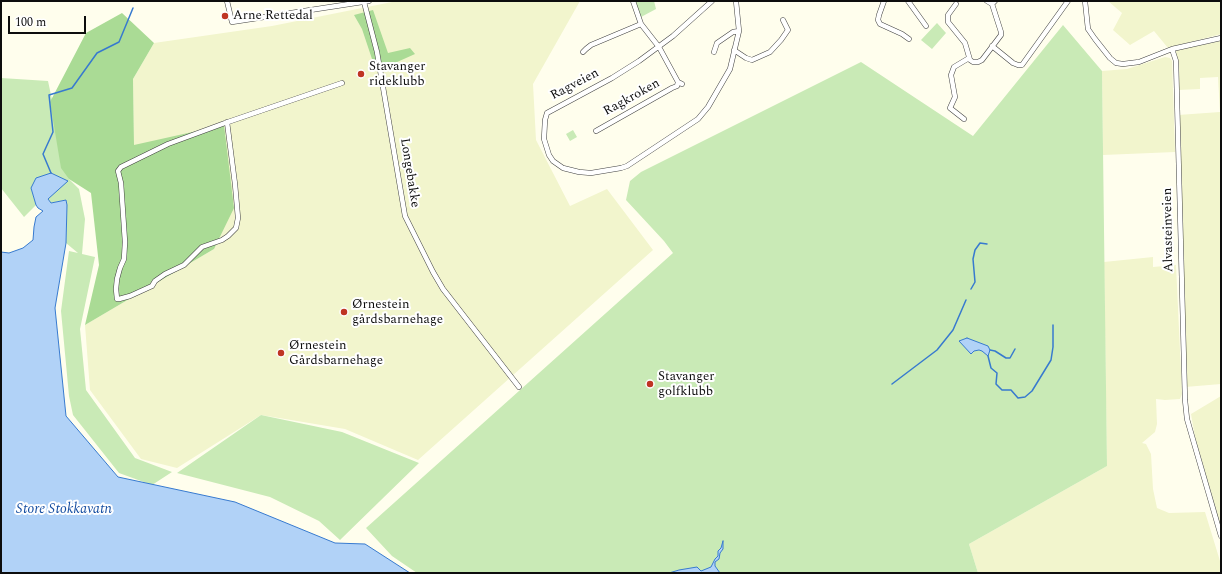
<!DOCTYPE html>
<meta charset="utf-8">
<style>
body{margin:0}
#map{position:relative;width:1222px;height:574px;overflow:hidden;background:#fffeed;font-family:Spectral,serif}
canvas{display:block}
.frame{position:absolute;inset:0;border:2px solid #0d0d0d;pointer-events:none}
.scale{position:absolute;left:8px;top:16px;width:78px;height:18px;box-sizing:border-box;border:2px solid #0d0d0d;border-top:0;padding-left:5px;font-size:12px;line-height:14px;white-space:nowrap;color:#0d0d0d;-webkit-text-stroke:3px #fff;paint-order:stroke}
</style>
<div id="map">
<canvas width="1222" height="574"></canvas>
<div class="frame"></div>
<div class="scale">100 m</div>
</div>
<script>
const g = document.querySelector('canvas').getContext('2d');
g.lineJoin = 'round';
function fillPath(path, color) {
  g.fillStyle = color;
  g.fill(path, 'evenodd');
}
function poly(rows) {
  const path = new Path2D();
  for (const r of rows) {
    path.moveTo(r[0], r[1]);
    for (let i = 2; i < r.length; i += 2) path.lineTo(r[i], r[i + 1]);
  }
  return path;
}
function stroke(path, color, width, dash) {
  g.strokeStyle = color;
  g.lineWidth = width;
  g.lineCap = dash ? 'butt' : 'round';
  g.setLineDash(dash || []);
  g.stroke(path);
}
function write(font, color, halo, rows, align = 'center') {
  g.font = font + ' Spectral,serif';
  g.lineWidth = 4;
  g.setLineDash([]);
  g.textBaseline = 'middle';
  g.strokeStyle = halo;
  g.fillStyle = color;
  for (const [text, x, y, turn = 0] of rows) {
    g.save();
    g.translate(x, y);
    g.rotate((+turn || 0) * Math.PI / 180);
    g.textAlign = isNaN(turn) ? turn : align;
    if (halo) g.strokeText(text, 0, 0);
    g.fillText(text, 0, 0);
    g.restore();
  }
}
fillPath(poly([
 [397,1,580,1,533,84,536,140,570,206,607,189,653,250,418,460,345,429,261,415,177,468,141,459,90,390,85,325,214,249,134,145,133,79,154,43,272,26],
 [1108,1,1221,1,1221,34,1168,48,1154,31,1130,45,1113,30,1122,13],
 [1221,41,1221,384,1185,387,1178,115,1220,112,1218,77,1200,78,1200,89,1178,90,1176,50],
 [1165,57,1170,58,1172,61,1175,152,1103,155,1102,71,1127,69],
 [1153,257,1153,267,1176,265,1182,394,1180,399,1165,400,1156,399,1157,424,1155,432,1142,443,1146,444,1151,454,1153,489,1157,508,1169,513,1205,512,1220,561,1221,573,978,573,969,544,1107,466,1104,262],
 [1221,396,1221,526,1195,437,1191,414]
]), '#f2f5cd');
fillPath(poly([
 [635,1,654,1,656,9,641,17],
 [937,23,946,33,932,49,921,40],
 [1063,25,1102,71,1107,466,969,544,978,573,720,573,716,568,701,571,679,570,669,573,417,573,392,556,366,528,673,253,664,241,626,200,630,181,641,172,861,62,973,136],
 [1,78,48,81,69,179,79,189,85,219,82,254,95,257,80,329,86,390,135,458,172,472,152,485,119,473,73,415,69,396,61,311,69,251,78,253,66,243,67,205,66,200,51,203,48,199,31,188,36,205,24,217,1,188],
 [573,130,577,137,570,141,566,134],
 [261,415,342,432,419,463,340,540,319,521,270,497,177,473]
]), '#c9eab6');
fillPath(poly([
 [373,10,388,53,410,48,415,54,386,67,372,59,362,29,354,15],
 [122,13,154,43,133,79,134,145,224,125,234,208,214,249,85,325,99,265,91,193,69,179,61,168,50,102,86,33]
]), '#aadb95');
const water = poly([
 [51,173,68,181,48,199,51,203,66,200,67,205,66,243,55,308,66,416,118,477,235,502,335,543,365,544,410,573,1,573,1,252,9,253,23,248,33,240,34,227,36,217,43,211,38,208,36,205,31,188,36,178,51,173],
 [967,338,988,346,990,350,988,356,982,351,979,350,974,351,971,354,959,341,967,338],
 [723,541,723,549,720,553,719,559,715,562,715,566,720,573,669,573,679,570,697,567,701,571,711,567,715,559,718,556,718,551,721,548,723,541]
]);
fillPath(water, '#b1d2f7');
stroke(water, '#377acf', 1);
stroke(poly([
 [51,173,43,154,53,132,49,95,72,88,97,53,119,42,133,8],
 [971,289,975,282,973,259,975,250,980,243,987,244],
 [990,350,995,351,1006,358,1010,358,1015,349],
 [988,356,991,368,997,373,996,384,1002,390,1011,390,1018,398,1025,397,1032,391,1051,360,1053,347,1053,325],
 [892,384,937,350,953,330,966,300]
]), '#377acf', 1.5);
const street = poly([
 [227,1,232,22,369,1],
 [712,1,673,36,639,61,612,78,547,113,545,120,544,139,549,155,553,161,563,168,579,172,591,173,621,168,627,166,698,119,708,107,730,69,739,31,736,1],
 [884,1,879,15,878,20,880,24,902,34,909,39],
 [908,1,926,26],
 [987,1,992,4],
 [1085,1,1088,29,1095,39,1110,58,1116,63,1123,64,1139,62,1172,49,1176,61,1185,400,1187,419,1221,536],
 [364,2,377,52,405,216,433,272,443,289,519,387],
 [956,4,948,15,948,22,965,43,970,60,973,62,978,62,982,60,1001,35,1001,32,993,7,992,4,995,1],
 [641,24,659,47,678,82],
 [992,46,1013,63,1018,65,1022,65,1068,1],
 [1172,49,1221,38],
 [734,50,746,58,752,60,770,52,781,40,788,30,783,20],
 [583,52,586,49,591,45,641,24,633,1],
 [714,52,717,43,733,32,739,31],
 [964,119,950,108,955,97,951,75,954,67,969,58],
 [227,122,235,184,238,218,236,228,228,236,222,240,202,247,184,265,165,274,155,281,152,286,130,296,119,299,117,299,116,289,117,279,120,268,124,259,125,242,121,183,118,171,121,167,168,144,225,123,342,83],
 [596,131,672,88,677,86,678,82,682,84]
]);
stroke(street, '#404040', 5.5);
stroke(street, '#fff', 4.5);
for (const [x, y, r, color] of [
 [225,16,4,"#bf3423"],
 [361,74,4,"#bf3423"],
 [344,312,4,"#bf3423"],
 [281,353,4,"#bf3423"],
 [650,384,4,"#bf3423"]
]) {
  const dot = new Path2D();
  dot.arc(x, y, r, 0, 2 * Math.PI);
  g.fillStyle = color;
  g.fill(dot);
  stroke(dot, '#fff', 1.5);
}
write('13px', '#0d0d0d', '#fff', [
 ["Arne Rettedal",233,16],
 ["Stavanger",369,67],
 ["rideklubb",369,82],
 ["Ørnestein",352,305],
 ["gårdsbarnehage",352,320],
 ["Ørnestein",289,346],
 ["Gårdsbarnehage",289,361],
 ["Stavanger",658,377],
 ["golfklubb",658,392]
], 'left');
write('13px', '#0d0d0d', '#fff', [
 ["Ragveien",575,85,-28],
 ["Ragkroken",632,98,-29],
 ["Longebakke",409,173,81],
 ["Alvasteinveien",1169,230,-91]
]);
write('italic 14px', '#144da1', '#fff', [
 ["Store Stokkavatn",64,510]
]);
</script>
